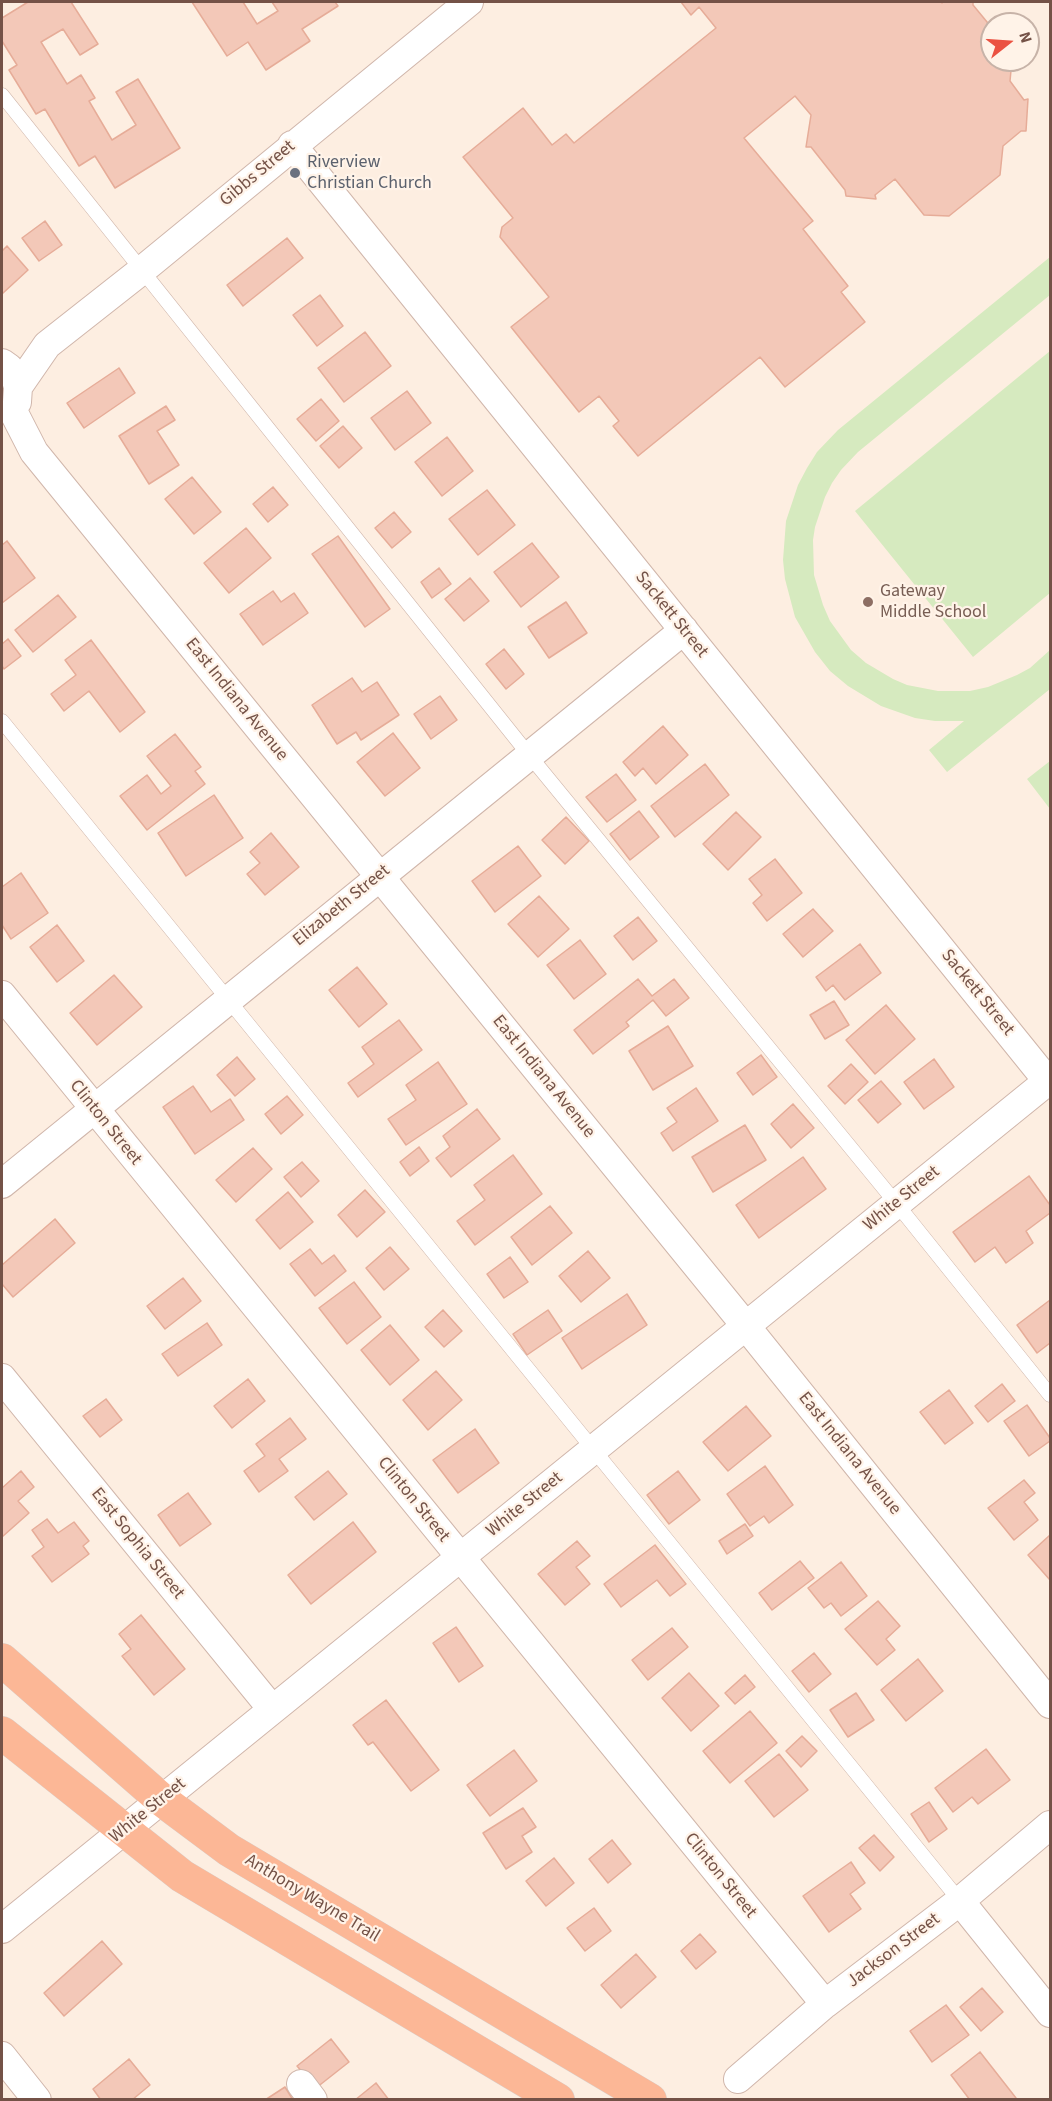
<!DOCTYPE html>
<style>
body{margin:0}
#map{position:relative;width:1052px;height:2101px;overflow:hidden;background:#fdeee1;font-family:"Source Sans 3",sans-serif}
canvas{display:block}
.frame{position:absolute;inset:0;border:3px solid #745247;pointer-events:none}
.north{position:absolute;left:980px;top:12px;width:60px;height:60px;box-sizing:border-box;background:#fff3e8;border:2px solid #c7b3a8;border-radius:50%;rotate:73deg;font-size:16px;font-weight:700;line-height:24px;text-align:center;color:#745247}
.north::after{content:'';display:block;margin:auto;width:21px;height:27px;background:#eb5242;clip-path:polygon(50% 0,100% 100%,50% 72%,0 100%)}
</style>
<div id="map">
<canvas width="1052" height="2101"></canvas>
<div class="frame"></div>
<div class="north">N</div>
</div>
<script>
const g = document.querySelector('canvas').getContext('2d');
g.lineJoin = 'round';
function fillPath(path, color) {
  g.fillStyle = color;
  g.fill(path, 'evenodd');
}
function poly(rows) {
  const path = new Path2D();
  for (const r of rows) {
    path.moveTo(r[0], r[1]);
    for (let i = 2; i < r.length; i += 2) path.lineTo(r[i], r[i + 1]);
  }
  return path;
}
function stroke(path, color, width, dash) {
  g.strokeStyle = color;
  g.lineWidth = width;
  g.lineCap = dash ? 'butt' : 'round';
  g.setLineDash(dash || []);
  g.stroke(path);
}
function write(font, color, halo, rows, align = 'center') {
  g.font = font + ' "Source Sans 3",sans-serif';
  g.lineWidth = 4.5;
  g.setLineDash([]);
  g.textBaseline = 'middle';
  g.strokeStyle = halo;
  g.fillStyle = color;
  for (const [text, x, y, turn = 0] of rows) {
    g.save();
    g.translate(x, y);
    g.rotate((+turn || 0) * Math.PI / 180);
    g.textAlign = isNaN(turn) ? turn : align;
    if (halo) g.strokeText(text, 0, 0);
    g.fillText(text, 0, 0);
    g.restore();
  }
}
fillPath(poly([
 [1050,257,1050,295,858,452,841,470,832,483,825,497,815,527,813,540,814,575,823,605,830,621,851,650,866,663,893,679,907,685,938,691,970,691,988,687,1017,675,1030,668,1050,650,1050,689,947,772,929,750,964,721,935,721,915,718,881,706,848,686,830,671,815,652,795,617,785,579,783,560,786,521,798,485,807,468,817,452,838,430],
 [1050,351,1050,593,973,657,855,511],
 [1050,761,1050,809,1027,779]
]), '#d6eabf');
const building = poly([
 [28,2,71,2,98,44,80,55,63,29,41,42,67,84,81,75,95,98,89,101,112,140,136,125,116,92,138,79,180,148,115,188,95,156,79,166,45,109,36,114,9,70,17,65,2,41,2,18,28,2],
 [192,2,243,2,257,24,278,11,272,2,335,2,338,6,302,29,310,41,266,70,248,42,227,56,192,2],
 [681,2,941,2,942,3,943,2,973,2,973,5,992,28,992,60,1012,60,1010,81,1024,100,1028,99,1026,131,1021,131,1003,146,1000,175,949,216,924,215,895,179,875,195,876,199,846,196,845,190,811,147,806,147,811,115,795,96,744,138,813,221,803,229,848,286,841,292,865,322,785,387,760,357,638,456,613,426,619,421,599,396,579,412,511,327,549,297,500,237,502,227,513,218,463,157,523,108,552,145,566,134,574,143,716,28,699,7,691,15,681,2],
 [45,221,62,245,39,261,22,238,45,221],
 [287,238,303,258,243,306,227,285,287,238],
 [7,246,28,270,2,294,2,251,7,246],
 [320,295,343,326,317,346,293,315,320,295],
 [365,332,391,366,344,402,318,368,365,332],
 [119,368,135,393,84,428,67,403,119,368],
 [407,391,431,423,395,450,371,418,407,391],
 [321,399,339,421,316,441,297,419,321,399],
 [166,406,175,420,157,431,179,465,149,484,119,436,166,406],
 [343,426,362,448,339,468,320,446,343,426],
 [447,437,473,471,442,496,415,462,447,437],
 [192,477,221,512,194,534,165,499,192,477],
 [273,487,288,505,268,522,253,504,273,487],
 [487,490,515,525,478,555,449,519,487,490],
 [394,512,411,532,392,548,375,528,394,512],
 [246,528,271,558,229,593,204,563,246,528],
 [338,536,390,609,365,627,312,554,338,536],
 [7,541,35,578,2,603,2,545,7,541],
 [532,543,559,577,521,607,494,572,532,543],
 [439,568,451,584,432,598,421,582,439,568],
 [470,578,489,601,464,621,445,599,470,578],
 [273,591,281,602,294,593,308,613,263,645,240,614,273,591],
 [58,595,76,617,33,652,15,630,58,595],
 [566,602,587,633,549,658,528,627,566,602],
 [8,639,21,656,4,669,2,666,2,644,8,639],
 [91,640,145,712,120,732,89,691,64,711,51,694,76,675,65,660,91,640],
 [504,649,524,674,506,689,486,664,504,649],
 [352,678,362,692,377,682,399,715,361,740,356,732,337,744,312,705,352,678],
 [440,696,457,720,431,739,414,714,440,696],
 [663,726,688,755,656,784,643,768,635,776,623,762,663,726],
 [393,733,420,768,385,796,357,762,393,733],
 [175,734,201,767,195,771,205,784,147,830,120,796,147,775,161,794,171,786,147,756,175,734],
 [705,764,729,795,675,837,651,806,705,764],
 [616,774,636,800,607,822,586,797,616,774],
 [214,795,243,838,186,876,158,833,214,795],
 [639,811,659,837,630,860,610,834,639,811],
 [736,812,761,837,728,870,703,844,736,812],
 [566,817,589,841,565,864,542,840,566,817],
 [271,833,299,867,265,895,247,874,260,863,250,852,271,833],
 [518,846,541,876,495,912,472,881,518,846],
 [775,859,802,893,767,921,753,903,762,895,749,879,775,859],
 [21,873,48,913,11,939,2,925,2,887,21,873],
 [539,896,569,929,538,957,508,924,539,896],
 [813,909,833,931,803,957,783,934,813,909],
 [638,917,657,941,633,960,614,936,638,917],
 [57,925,84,961,57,982,30,947,57,925],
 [580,940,606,974,574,999,547,965,580,940],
 [860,944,881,973,845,1000,833,985,826,991,816,977,860,944],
 [357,967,387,1004,359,1027,329,990,357,967],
 [114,975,142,1007,97,1045,70,1013,114,975],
 [638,979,652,996,674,979,689,998,666,1016,653,1000,626,1022,629,1026,593,1054,574,1030,638,979],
 [834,1001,849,1025,825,1039,810,1015,834,1001],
 [886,1005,915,1039,875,1074,846,1040,886,1005],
 [399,1020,422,1050,358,1097,348,1083,374,1064,362,1047,399,1020],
 [668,1026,693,1066,653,1090,629,1051,668,1026],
 [761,1055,777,1077,753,1095,737,1073,761,1055],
 [237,1057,255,1079,235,1096,217,1075,237,1057],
 [934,1059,954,1087,924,1109,904,1082,934,1059],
 [438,1062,467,1104,406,1145,388,1119,416,1100,406,1085,438,1062],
 [851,1064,868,1082,845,1104,828,1086,851,1064],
 [881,1081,901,1104,878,1123,858,1100,881,1081],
 [193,1086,211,1112,230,1099,244,1120,195,1154,163,1107,193,1086],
 [696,1088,718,1121,673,1151,661,1133,677,1122,667,1108,696,1088],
 [287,1096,303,1115,281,1134,265,1114,287,1096],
 [793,1104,814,1128,791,1148,771,1124,793,1104],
 [477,1109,500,1139,451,1177,436,1158,450,1147,443,1136,477,1109],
 [745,1125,766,1160,713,1192,692,1157,745,1125],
 [419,1147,429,1161,410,1176,400,1162,419,1147],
 [253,1148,272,1169,236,1202,216,1180,253,1148],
 [513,1155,542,1194,475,1245,457,1221,485,1200,474,1185,513,1155],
 [803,1157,826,1189,759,1238,736,1205,803,1157],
 [302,1162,319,1181,301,1197,284,1177,302,1162],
 [1029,1176,1050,1205,1050,1213,1026,1231,1033,1243,1006,1263,995,1247,975,1262,953,1232,1029,1176],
 [365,1190,385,1212,357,1237,338,1215,365,1190],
 [288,1192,313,1222,280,1249,256,1220,288,1192],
 [550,1206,572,1233,532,1265,511,1237,550,1206],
 [55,1219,75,1243,13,1297,2,1284,2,1265,55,1219],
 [390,1247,409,1269,384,1290,366,1268,390,1247],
 [310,1249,322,1264,334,1255,346,1271,315,1296,290,1264,310,1249],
 [588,1251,610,1278,581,1302,559,1276,588,1251],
 [510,1257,528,1282,504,1298,487,1274,510,1257],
 [183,1278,201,1301,165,1329,147,1306,183,1278],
 [354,1282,381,1317,347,1344,319,1308,354,1282],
 [627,1294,647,1325,582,1369,562,1338,627,1294],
 [1050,1300,1050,1343,1037,1353,1017,1325,1050,1300],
 [443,1310,462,1331,444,1347,425,1327,443,1310],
 [548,1310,562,1331,527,1355,513,1334,548,1310],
 [207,1323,222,1345,178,1376,162,1354,207,1323],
 [390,1325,419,1360,390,1385,361,1350,390,1325],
 [436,1371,462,1400,428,1430,403,1400,436,1371],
 [248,1379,265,1401,232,1428,214,1406,248,1379],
 [1002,1384,1015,1401,988,1422,975,1406,1002,1384],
 [949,1390,973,1423,945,1444,920,1412,949,1390],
 [106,1399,122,1420,100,1437,83,1416,106,1399],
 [1027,1405,1050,1438,1050,1441,1029,1456,1004,1421,1027,1405],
 [746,1406,771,1436,728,1471,703,1442,746,1406],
 [290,1418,306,1439,279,1459,288,1471,259,1492,244,1471,265,1456,256,1444,290,1418],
 [475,1429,499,1463,458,1493,433,1460,475,1429],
 [765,1466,793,1505,769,1523,764,1516,750,1526,727,1494,765,1466],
 [21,1471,34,1487,18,1501,29,1513,2,1537,2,1488,21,1471],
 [328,1471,347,1494,314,1520,295,1497,328,1471],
 [678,1471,700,1500,669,1524,647,1495,678,1471],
 [1024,1480,1035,1493,1024,1502,1038,1520,1014,1540,988,1508,1024,1480],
 [188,1493,211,1524,180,1546,158,1515,188,1493],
 [47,1519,58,1533,74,1522,89,1541,83,1546,89,1554,52,1582,32,1556,44,1547,32,1530,47,1519],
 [353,1522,376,1552,311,1604,288,1575,353,1522],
 [745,1524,753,1536,727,1554,719,1541,745,1524],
 [1050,1535,1050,1580,1028,1555,1050,1535],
 [577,1541,590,1556,576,1567,590,1584,565,1605,538,1574,577,1541],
 [655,1545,686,1584,670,1596,657,1580,621,1607,604,1584,655,1545],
 [800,1561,814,1578,772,1610,759,1593,800,1561],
 [841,1562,867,1596,841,1616,831,1603,824,1608,808,1588,841,1562],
 [878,1601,900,1626,886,1639,895,1650,877,1665,845,1629,878,1601],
 [141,1615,185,1669,154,1695,122,1656,131,1649,119,1634,141,1615],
 [456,1627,483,1666,459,1682,433,1643,456,1627],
 [672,1628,688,1647,648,1680,632,1660,672,1628],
 [814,1653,831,1674,809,1692,792,1671,814,1653],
 [918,1659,943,1691,906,1721,881,1690,918,1659],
 [689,1673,719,1706,691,1731,662,1698,689,1673],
 [745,1675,755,1687,735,1704,725,1693,745,1675],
 [856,1693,874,1720,848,1737,830,1710,856,1693],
 [386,1700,439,1770,411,1791,373,1742,368,1745,353,1725,386,1700],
 [750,1711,777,1743,730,1783,703,1751,750,1711],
 [802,1736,817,1751,801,1767,786,1751,802,1736],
 [986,1749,1010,1780,978,1804,972,1797,953,1812,935,1788,986,1749],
 [514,1750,537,1781,490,1816,467,1785,514,1750],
 [779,1754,808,1790,774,1817,745,1781,779,1754],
 [929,1802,947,1829,929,1842,911,1814,929,1802],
 [523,1808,536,1827,522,1836,532,1852,506,1869,483,1833,523,1808],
 [874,1835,894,1857,880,1871,859,1848,874,1835],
 [612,1840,631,1864,608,1883,589,1859,612,1840],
 [554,1858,574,1883,546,1906,526,1881,554,1858],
 [851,1862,865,1883,850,1894,861,1909,829,1932,803,1896,851,1862],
 [594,1908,611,1931,585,1951,567,1928,594,1908],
 [700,1934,716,1952,696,1969,681,1951,700,1934],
 [102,1941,122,1964,64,2016,44,1993,102,1941],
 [636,1954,656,1977,621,2008,601,1985,636,1954],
 [982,1988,1003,2012,981,2031,960,2007,982,1988],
 [946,2005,969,2035,932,2062,910,2031,946,2005],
 [331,2039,349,2062,316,2088,297,2066,331,2039],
 [980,2052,1016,2098,1014,2100,970,2100,951,2075,980,2052],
 [129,2059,150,2085,132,2100,101,2100,93,2089,129,2059],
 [376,2083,389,2100,355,2100,376,2083],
 [285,2087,293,2100,265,2100,285,2087]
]);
fillPath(building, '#f3c8b8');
stroke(building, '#e6ac98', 1.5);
const service = poly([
 [2,95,529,755,896,1203,1050,1395],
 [2,721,960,1901]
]);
const minor = poly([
 [292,145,1050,1084],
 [2,363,9,368,15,377,18,387,17,402],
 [18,387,47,345,141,271,469,2],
 [13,411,34,452,745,1325,1050,1704],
 [2,995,825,2004],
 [2,1184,684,630],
 [2,1378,272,1709],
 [960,1901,1050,2013],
 [2,1929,1048,1081],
 [2,2056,37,2100],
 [738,2079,825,2004,960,1901,1050,1825],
 [301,2084,313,2100]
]);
const trunk = poly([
 [2,1660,162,1800,229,1850,650,2100],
 [2,1733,182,1876,558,2100]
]);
stroke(service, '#d0b6ab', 15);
stroke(minor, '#d0b6ab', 30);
stroke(trunk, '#d8cfcb', 34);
stroke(service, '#fff', 14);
stroke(minor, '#fff', 28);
stroke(trunk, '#fcb796', 33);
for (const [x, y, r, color] of [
 [295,173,6,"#6b7280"],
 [868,602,6,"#8d6e63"]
]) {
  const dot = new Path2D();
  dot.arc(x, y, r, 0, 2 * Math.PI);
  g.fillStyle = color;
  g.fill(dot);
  stroke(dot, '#fff3e8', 2);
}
write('18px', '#5b616d', '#fff3e8', [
 ["Riverview",307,163],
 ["Christian Church",307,184]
], 'left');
write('18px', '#745247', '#fff3e8', [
 ["Gibbs Street",258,174,-40],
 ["Sackett Street",671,615,51],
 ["East Indiana Avenue",236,700,51],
 ["Elizabeth Street",342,906,-39],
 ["Sackett Street",977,993,51],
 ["East Indiana Avenue",543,1077,51],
 ["Clinton Street",105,1123,51],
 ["White Street",902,1199,-39],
 ["East Indiana Avenue",849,1454,51],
 ["Clinton Street",413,1500,51],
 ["White Street",525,1505,-39],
 ["East Sophia Street",137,1544,51],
 ["White Street",148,1811,-39],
 ["Clinton Street",720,1876,51],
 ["Anthony Wayne Trail",312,1899,31],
 ["Jackson Street",894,1951,-37]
]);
write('18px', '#785e54', '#fff3e8', [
 ["Gateway",880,592],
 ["Middle School",880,613]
], 'left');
</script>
